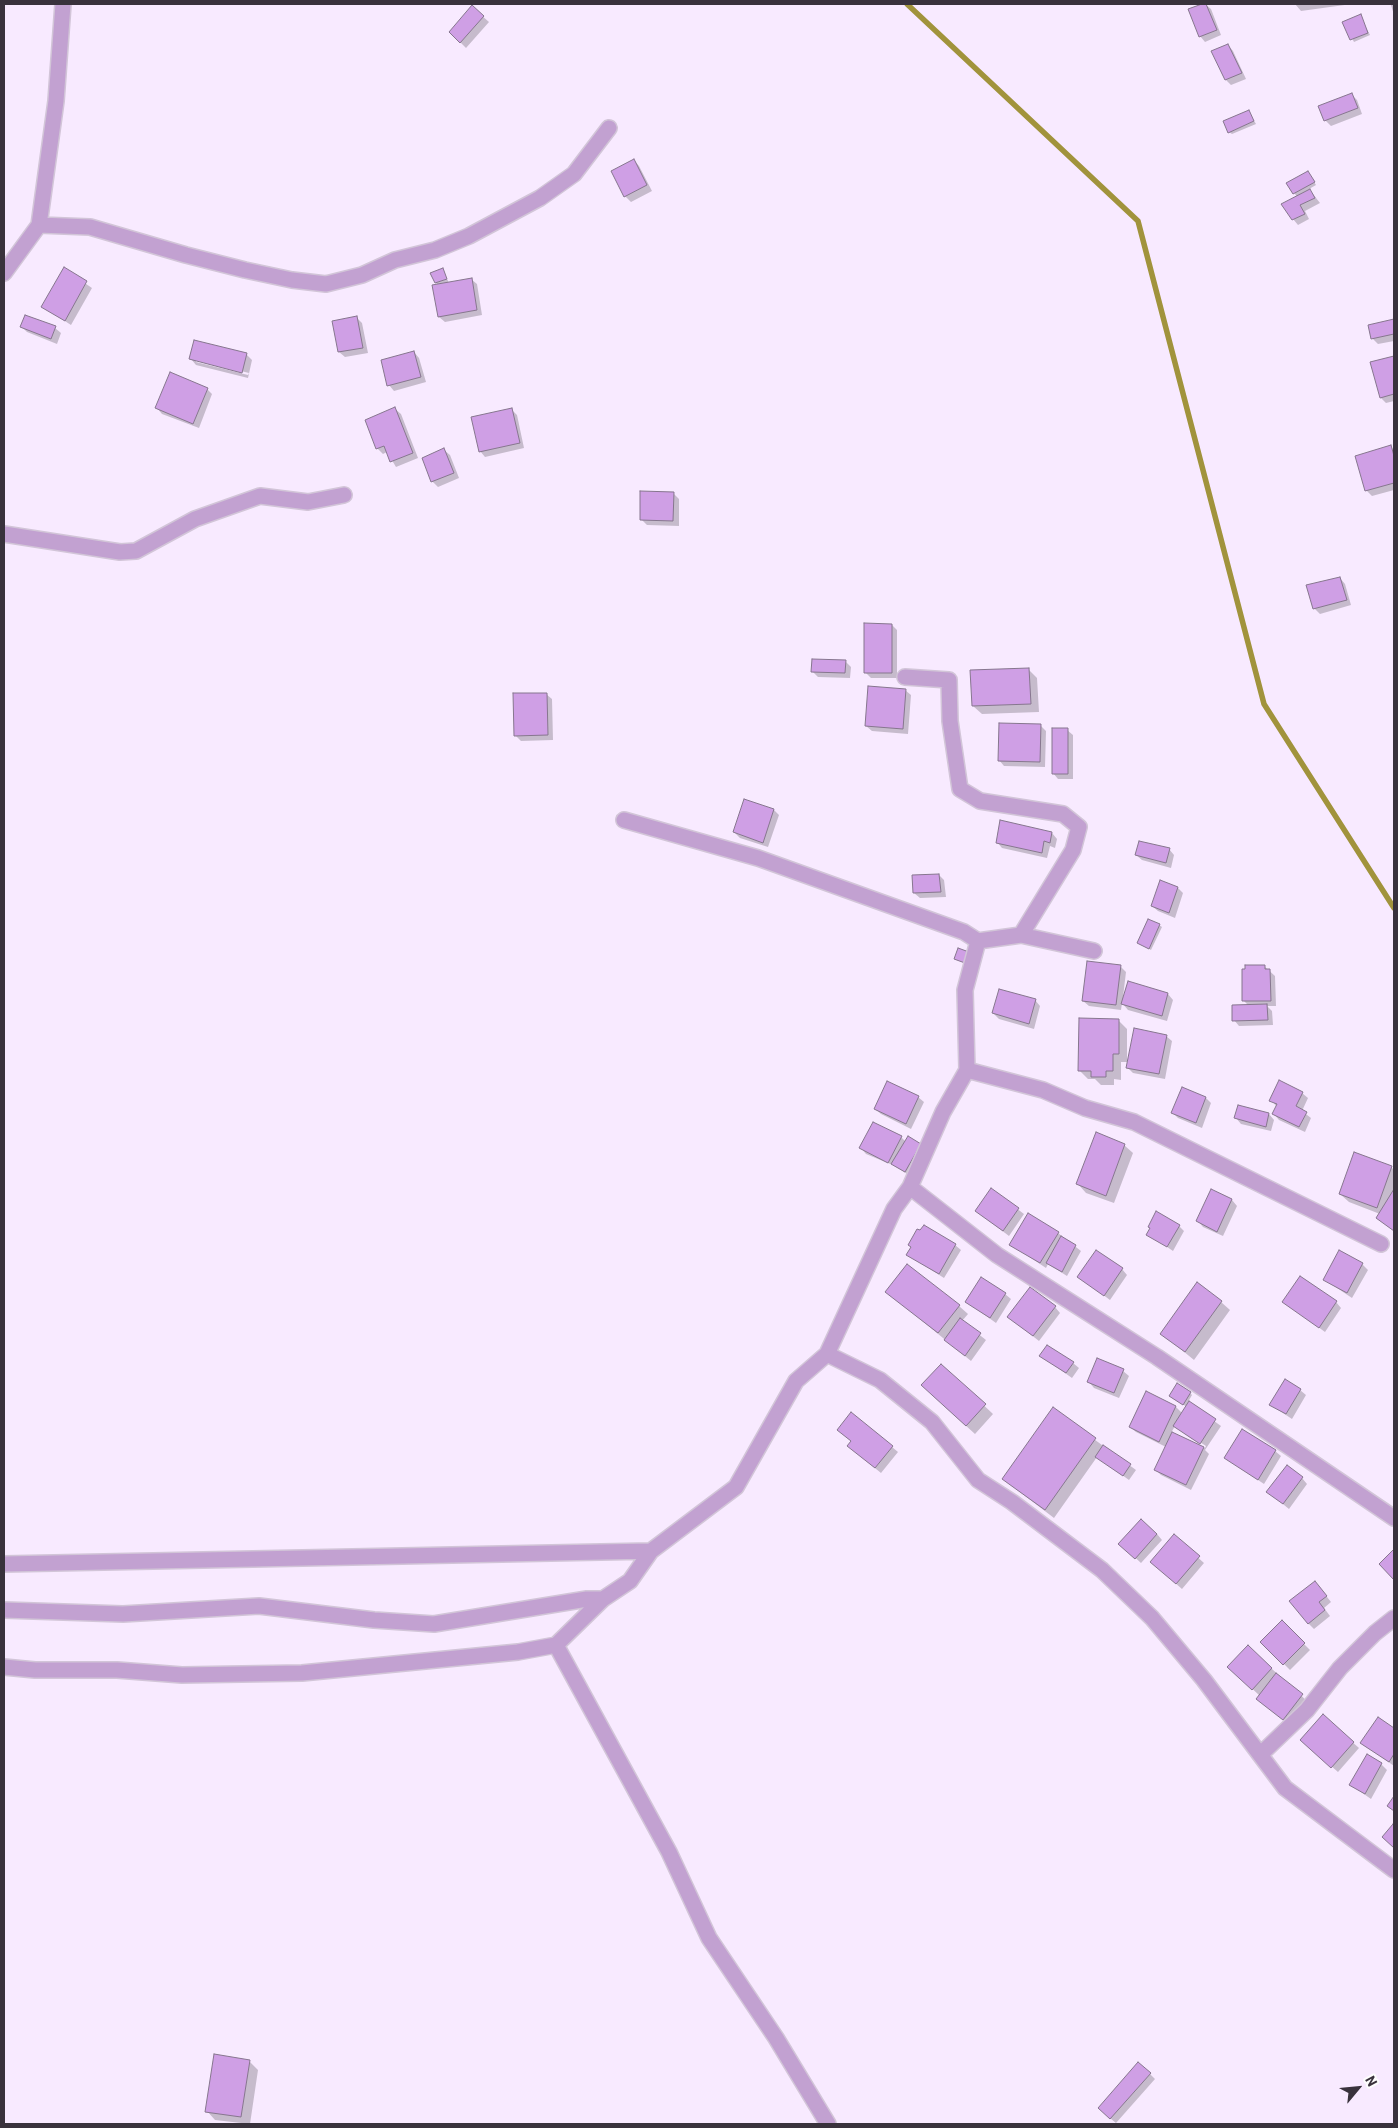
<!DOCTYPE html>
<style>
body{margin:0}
#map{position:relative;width:1398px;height:2128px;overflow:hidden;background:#f8eaff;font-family:Barlow,sans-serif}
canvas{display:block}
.frame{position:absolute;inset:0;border:5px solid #39323c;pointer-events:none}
.north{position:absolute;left:1333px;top:2063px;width:50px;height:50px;-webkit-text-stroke:4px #fdfdfd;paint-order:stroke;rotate:62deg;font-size:14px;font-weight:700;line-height:20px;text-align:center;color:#39323c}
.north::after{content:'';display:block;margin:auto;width:18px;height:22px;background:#39323c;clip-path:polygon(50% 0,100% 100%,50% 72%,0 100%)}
</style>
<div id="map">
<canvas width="1398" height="2128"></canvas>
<div class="frame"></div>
<div class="north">N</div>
</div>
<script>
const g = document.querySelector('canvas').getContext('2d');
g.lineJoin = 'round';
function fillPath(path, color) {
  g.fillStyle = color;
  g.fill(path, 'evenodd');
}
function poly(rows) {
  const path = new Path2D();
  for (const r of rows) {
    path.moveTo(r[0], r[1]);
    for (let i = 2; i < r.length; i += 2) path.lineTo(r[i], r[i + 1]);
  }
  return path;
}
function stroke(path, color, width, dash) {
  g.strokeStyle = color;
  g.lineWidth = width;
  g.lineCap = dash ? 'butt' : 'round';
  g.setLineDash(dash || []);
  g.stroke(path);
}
fillPath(poly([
 [1205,4,1211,9,1221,35,1205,42,1200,36,1189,10],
 [1295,4,1352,4,1301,11],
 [1394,4,1394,15,1391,5],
 [472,7,489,22,466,48,450,32],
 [1360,16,1370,35,1354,42,1344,23],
 [1228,45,1233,51,1246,79,1231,85,1226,80],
 [1351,94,1357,100,1362,114,1331,126,1325,120],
 [1249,112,1256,124,1232,134,1229,132],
 [634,160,639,166,652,191,631,202,625,196],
 [1308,172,1316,185,1309,189,1320,203,1305,211,1309,219,1298,225,1293,219,1297,197,1288,183],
 [64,269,92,288,71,325,43,307],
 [443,270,449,283,471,279,477,284,482,315,445,322,439,317,438,285,436,283],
 [357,318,362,323,368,353,345,357,339,352,334,322],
 [1394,321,1394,341,1378,344,1373,339,1370,326],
 [22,327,55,328,61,333,57,344,27,332],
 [414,352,419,358,426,382,394,391,389,385],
 [246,354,252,360,248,378,196,365,191,359],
 [196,360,249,373,248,375,196,362],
 [1394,357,1394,401,1386,403,1381,398,1372,363],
 [207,389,212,394,199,428,162,414,157,408],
 [395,409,401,414,418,458,396,467,387,452,383,454,377,448],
 [512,410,517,415,524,448,485,457,480,451],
 [1391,447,1394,450,1394,490,1372,496,1367,491,1356,457],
 [444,450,450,455,459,478,438,487,432,481],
 [673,493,679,499,679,526,647,525,641,519],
 [1340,578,1345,584,1351,605,1320,614,1314,608],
 [892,625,897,630,897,678,871,678,865,672],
 [845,661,851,667,850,678,818,677,812,671],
 [1029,670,1037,678,1039,712,982,714,973,706],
 [905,690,911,695,908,734,872,731,866,726],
 [546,694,552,699,553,740,521,741,515,735],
 [1040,725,1046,731,1045,767,1004,766,999,760],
 [1067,730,1073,735,1073,779,1058,779,1053,773],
 [774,810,779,815,768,847,740,838,734,832],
 [1052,833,1057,839,1055,848,1050,846,1047,858,1002,848,997,842],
 [1169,849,1174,855,1171,868,1142,860,1136,855],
 [939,875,944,880,946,897,920,898,914,893],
 [1178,888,1183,893,1175,918,1158,911,1152,906],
 [1159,925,1162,927,1151,950,1139,943],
 [1120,966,1126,972,1123,997,1168,994,1173,1000,1167,1021,1128,1010,1122,1003,1121,1010,1089,1006,1083,1001],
 [1264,966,1275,976,1276,1006,1267,1006,1272,1011,1273,1025,1239,1026,1234,1020,1249,1006,1243,1000],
 [1035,1000,1040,1006,1034,1029,999,1019,993,1013],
 [1118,1020,1127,1029,1127,1062,1121,1062,1121,1080,1114,1079,1114,1085,1101,1085,1095,1079,1088,1079,1079,1070],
 [1166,1036,1172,1041,1165,1079,1133,1073,1128,1068],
 [1302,1093,1308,1098,1302,1111,1311,1118,1305,1132,1279,1120,1274,1114,1277,1107,1271,1100],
 [918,1097,924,1102,911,1129,881,1114,875,1109],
 [1206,1098,1211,1103,1202,1128,1178,1118,1173,1113],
 [1269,1114,1274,1120,1271,1131,1241,1124,1236,1118],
 [901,1137,906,1142,920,1145,926,1150,910,1176,895,1166,866,1154,861,1148],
 [1124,1145,1133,1153,1114,1203,1086,1193,1078,1184],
 [1391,1167,1394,1170,1394,1231,1377,1218,1380,1214,1349,1202,1340,1194],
 [991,1189,1024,1214,1009,1236,976,1211],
 [1212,1191,1232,1200,1237,1206,1223,1236,1203,1227,1198,1221],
 [1179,1226,1184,1231,1173,1251,1148,1234],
 [1058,1233,1081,1251,1067,1276,1048,1264,1046,1268,1010,1244],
 [955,1245,961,1250,944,1278,908,1255],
 [1362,1264,1368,1270,1352,1298,1325,1280],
 [1122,1269,1127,1275,1110,1300,1079,1277],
 [887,1292,959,1306,968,1314,962,1321,986,1340,971,1361],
 [1005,1294,1011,1299,996,1323,967,1302],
 [1221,1302,1230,1310,1194,1360,1161,1333],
 [1284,1302,1336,1302,1341,1308,1325,1332],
 [1055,1307,1060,1313,1039,1341,1015,1322],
 [1041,1356,1073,1363,1079,1368,1072,1378],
 [941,1365,993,1414,975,1434,931,1394],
 [1123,1371,1129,1376,1119,1398,1094,1388,1089,1382],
 [1300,1390,1306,1395,1292,1419,1271,1405],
 [1147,1392,1176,1407,1183,1414,1187,1407,1173,1398,1190,1393,1192,1395,1188,1402,1221,1426,1205,1450,1209,1454,1191,1490,1161,1475,1156,1470,1166,1447,1136,1432,1130,1427],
 [1175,1426,1206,1446,1205,1448,1171,1433],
 [1053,1409,1136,1470,1129,1480,1097,1457,1054,1518,1003,1479],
 [844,1435,892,1447,898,1452,881,1473,854,1451,852,1442],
 [1275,1451,1281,1456,1264,1484,1225,1458],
 [1302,1478,1307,1484,1289,1509,1268,1492],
 [1157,1534,1162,1540,1141,1563,1126,1549],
 [1174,1536,1204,1563,1182,1589,1157,1567],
 [1320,1588,1331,1602,1324,1608,1330,1616,1314,1629,1308,1623],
 [1282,1622,1310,1650,1290,1670,1262,1642],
 [1248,1647,1307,1701,1289,1724,1263,1704,1260,1696,1229,1667],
 [1323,1716,1359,1748,1338,1772,1307,1745],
 [1378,1718,1394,1729,1394,1766,1362,1743],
 [1381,1764,1387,1770,1371,1799,1351,1785],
 [249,2061,258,2070,250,2124,215,2120,207,2111],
 [1150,2074,1155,2079,1116,2123,1105,2114]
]), '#0003');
stroke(poly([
 [907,4,1138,221,1264,704,1394,908]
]), '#a1933c', 5.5);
const building = poly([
 [1202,4,1206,4,1217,30,1199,37,1188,9,1202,4],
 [472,5,484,16,460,43,449,32,472,5],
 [1361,14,1368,33,1350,40,1342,22,1361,14],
 [1228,44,1242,73,1225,80,1211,51,1228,44],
 [1352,93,1358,108,1324,121,1318,106,1352,93],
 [1249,110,1254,121,1228,133,1223,121,1249,110],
 [634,159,647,185,624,197,611,171,634,159],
 [1308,171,1315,182,1293,194,1286,183,1308,171],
 [1310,189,1315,198,1300,205,1305,214,1292,220,1281,204,1310,189],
 [64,267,87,281,65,321,41,307,64,267],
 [443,268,447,279,435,283,430,273,443,268],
 [472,278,477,310,438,317,432,285,472,278],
 [25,315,56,326,51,339,20,327,25,315],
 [357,316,363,348,338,352,332,321,357,316],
 [1394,319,1394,334,1371,339,1368,325,1394,319],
 [194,340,247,353,242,373,189,359,194,340],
 [414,351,421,377,387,386,381,360,414,351],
 [1394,356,1394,394,1380,398,1370,362,1394,356],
 [170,372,208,388,193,424,155,408,170,372],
 [395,407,413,453,390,462,384,446,376,449,365,420,395,407],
 [512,408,520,443,479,452,471,417,512,408],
 [1391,445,1394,456,1394,483,1365,491,1355,456,1391,445],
 [444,448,454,473,431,482,422,458,444,448],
 [640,491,674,492,673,521,640,520,640,491],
 [1340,577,1347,600,1313,609,1306,585,1340,577],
 [864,623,892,624,892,673,864,673,864,623],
 [812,659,846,660,845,673,811,672,812,659],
 [1029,668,1031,704,972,706,970,670,1029,668],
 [868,686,906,689,903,729,865,726,868,686],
 [513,693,547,693,548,735,514,736,513,693],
 [999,723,1041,724,1040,762,998,761,999,723],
 [1052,728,1068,728,1068,774,1052,774,1052,728],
 [744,799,774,809,763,843,733,832,744,799],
 [1000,820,1052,832,1050,843,1044,841,1042,853,996,843,1000,820],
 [1139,841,1170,848,1166,863,1135,855,1139,841],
 [939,874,941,892,913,893,912,875,939,874],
 [1160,880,1178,887,1169,913,1151,906,1160,880],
 [1148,919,1160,924,1149,949,1137,943,1148,919],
 [958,948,969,952,965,963,954,959,958,948],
 [1087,961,1121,965,1116,1005,1082,1001,1087,961],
 [1245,965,1265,965,1265,969,1270,969,1271,1001,1242,1001,1242,969,1245,969,1245,965],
 [1128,981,1168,993,1162,1016,1121,1004,1128,981],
 [999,989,1036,999,1029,1024,992,1013,999,989],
 [1267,1004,1268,1020,1232,1021,1232,1005,1267,1004],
 [1079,1018,1119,1019,1119,1054,1113,1054,1113,1071,1106,1071,1106,1077,1091,1077,1091,1071,1078,1071,1079,1018],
 [1134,1028,1167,1035,1159,1074,1126,1068,1134,1028],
 [1279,1080,1303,1092,1296,1106,1307,1112,1299,1127,1272,1114,1277,1104,1269,1101,1279,1080],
 [887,1081,919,1096,906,1124,874,1109,887,1081],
 [1182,1087,1206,1097,1196,1123,1171,1113,1182,1087],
 [1238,1105,1269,1113,1266,1127,1234,1118,1238,1105],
 [873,1122,902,1136,888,1163,859,1148,873,1122],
 [1096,1132,1125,1144,1106,1196,1076,1184,1096,1132],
 [908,1136,921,1144,905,1172,891,1164,908,1136],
 [1354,1152,1392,1166,1377,1208,1339,1194,1354,1152],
 [991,1188,1019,1208,1003,1231,975,1211,991,1188],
 [1211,1189,1232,1199,1217,1232,1196,1221,1211,1189],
 [1394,1189,1394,1231,1376,1218,1394,1189],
 [1156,1211,1180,1225,1167,1247,1146,1235,1150,1228,1148,1227,1156,1211],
 [1028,1213,1059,1232,1040,1263,1009,1245,1028,1213],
 [924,1225,956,1244,939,1274,906,1255,911,1247,908,1245,917,1229,920,1230,924,1225],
 [1061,1236,1076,1245,1062,1272,1046,1263,1061,1236],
 [1096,1250,1123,1268,1104,1296,1077,1277,1096,1250],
 [1339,1250,1363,1263,1347,1293,1323,1280,1339,1250],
 [907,1264,960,1305,938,1333,885,1292,907,1264],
 [1300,1276,1337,1301,1319,1328,1282,1302,1300,1276],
 [981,1277,1006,1293,990,1318,965,1302,981,1277],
 [1197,1282,1222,1301,1185,1352,1160,1334,1197,1282],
 [1030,1287,1056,1306,1033,1336,1007,1317,1030,1287],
 [960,1318,981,1333,965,1356,944,1340,960,1318],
 [1047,1345,1074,1362,1066,1373,1039,1356,1047,1345],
 [1097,1358,1124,1369,1114,1393,1087,1382,1097,1358],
 [941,1364,986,1404,966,1426,921,1385,941,1364],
 [1285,1379,1301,1389,1286,1414,1269,1405,1285,1379],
 [1177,1383,1191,1392,1183,1405,1169,1396,1177,1383],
 [1146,1391,1176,1406,1159,1442,1129,1427,1146,1391],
 [1189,1401,1216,1419,1200,1444,1173,1426,1189,1401],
 [1053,1407,1096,1438,1045,1510,1002,1479,1053,1407],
 [851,1412,893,1446,875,1468,847,1446,851,1441,837,1430,851,1412],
 [1242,1429,1276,1450,1258,1480,1224,1458,1242,1429],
 [1172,1432,1204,1447,1186,1485,1154,1470,1172,1432],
 [1103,1445,1131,1464,1123,1476,1095,1457,1103,1445],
 [1287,1465,1303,1477,1283,1504,1266,1492,1287,1465],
 [1141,1519,1157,1534,1135,1559,1118,1544,1141,1519],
 [1174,1534,1200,1556,1176,1584,1150,1562,1174,1534],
 [1394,1549,1394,1580,1379,1564,1394,1549],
 [1315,1581,1327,1596,1319,1602,1325,1610,1308,1624,1289,1601,1315,1581],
 [1282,1620,1305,1643,1283,1665,1260,1642,1282,1620],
 [1248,1645,1272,1668,1252,1690,1227,1667,1248,1645],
 [1276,1673,1303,1694,1283,1720,1256,1699,1276,1673],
 [1323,1714,1354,1742,1331,1768,1300,1740,1323,1714],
 [1378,1717,1394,1728,1394,1754,1389,1762,1360,1743,1378,1717],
 [1367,1754,1382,1763,1365,1794,1349,1785,1367,1754],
 [1394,1796,1394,1811,1387,1806,1394,1796],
 [1393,1824,1394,1825,1394,1848,1382,1837,1393,1824],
 [214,2054,250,2060,241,2117,205,2112,214,2054],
 [1138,2062,1151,2073,1110,2119,1098,2108,1138,2062]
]);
fillPath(building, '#cf9fe5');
stroke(building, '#86768e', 1);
const minor = poly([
 [39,225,90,227,186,255,245,270,292,280,326,284,362,275,395,260,435,250,469,236,540,198,574,174,609,128],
 [4,273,39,225,56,101,63,4],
 [4,534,120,552,136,551,195,519,260,496,308,502,344,495],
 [905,677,949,680,950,721,960,789,980,801,1063,814,1079,827,1073,850,1021,935],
 [624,820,758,858,964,932,978,941],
 [967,1070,1043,1090,1085,1108,1134,1122,1381,1244],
 [910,1187,943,1112,967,1070,965,990,978,941,1021,935,1094,951],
 [827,1354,894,1209,910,1187,997,1255,1157,1357,1394,1518],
 [4,1564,651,1551,736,1487,796,1381,827,1354,880,1380,932,1422,978,1480,1012,1502,1102,1570,1152,1618,1204,1680,1285,1788,1394,1870],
 [4,1610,123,1614,259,1606,374,1620,434,1624,587,1599,603,1599],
 [556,1645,669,1852,709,1938,776,2038,828,2124],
 [4,1667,35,1670,117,1670,182,1675,302,1673,518,1652,556,1645,603,1599,630,1581,651,1551],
 [1261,1754,1307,1710,1340,1668,1375,1633,1394,1618]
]);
stroke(minor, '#d2c5d8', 18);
stroke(minor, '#c2a1d1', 15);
</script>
